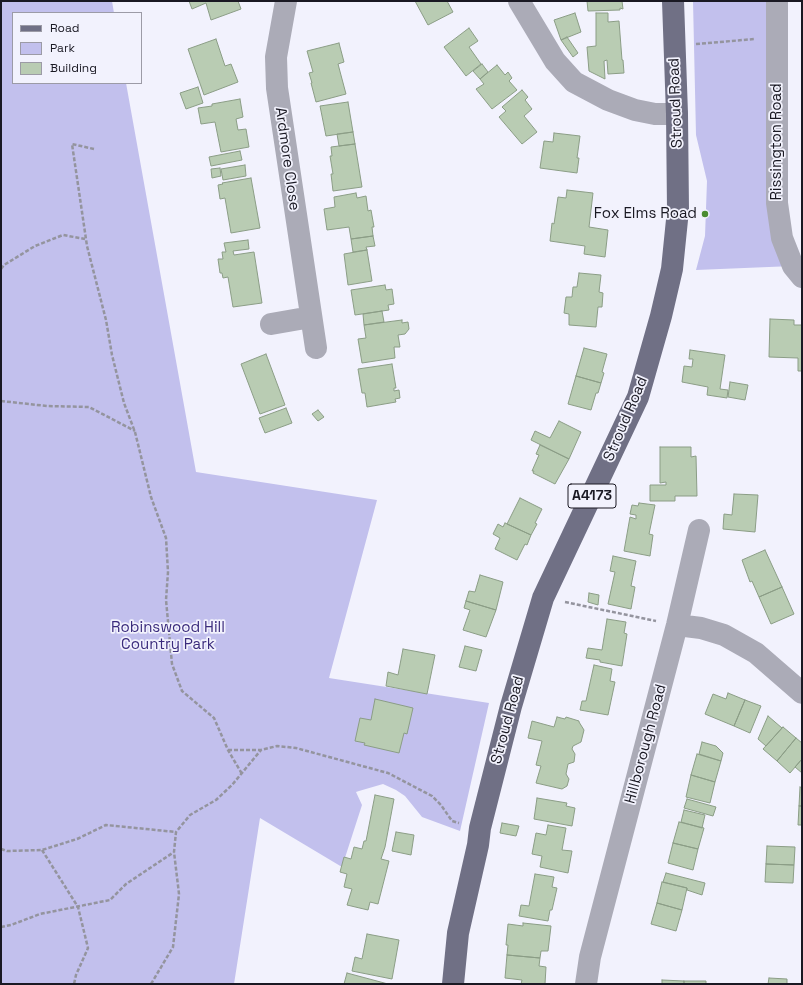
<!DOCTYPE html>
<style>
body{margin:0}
#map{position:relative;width:803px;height:985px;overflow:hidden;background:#f2f2fd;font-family:"Space Grotesk",sans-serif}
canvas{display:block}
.frame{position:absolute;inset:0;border:2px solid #1a1923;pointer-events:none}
.legend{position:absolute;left:12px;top:12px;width:130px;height:72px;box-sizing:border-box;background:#f2f2fd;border:1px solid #9c9ba6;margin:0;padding:5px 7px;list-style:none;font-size:12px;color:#1a1923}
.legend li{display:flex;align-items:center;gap:8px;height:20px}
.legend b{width:20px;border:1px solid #9c9ba6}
</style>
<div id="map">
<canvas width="803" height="985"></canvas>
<div class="frame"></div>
<ul class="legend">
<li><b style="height:5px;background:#707085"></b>Road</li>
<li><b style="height:11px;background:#c2c0ed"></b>Park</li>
<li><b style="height:11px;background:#b9ccb3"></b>Building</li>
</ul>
</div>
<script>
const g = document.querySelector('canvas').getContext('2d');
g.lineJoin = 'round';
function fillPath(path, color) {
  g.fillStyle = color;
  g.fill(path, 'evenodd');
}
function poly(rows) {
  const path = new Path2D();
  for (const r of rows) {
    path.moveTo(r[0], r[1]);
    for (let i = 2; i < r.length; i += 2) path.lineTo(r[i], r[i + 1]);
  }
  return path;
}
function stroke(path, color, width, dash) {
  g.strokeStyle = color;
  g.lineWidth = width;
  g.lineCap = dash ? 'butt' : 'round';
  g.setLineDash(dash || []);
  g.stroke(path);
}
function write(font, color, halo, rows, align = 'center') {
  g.font = font + ' "Space Grotesk",sans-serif';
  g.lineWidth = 3.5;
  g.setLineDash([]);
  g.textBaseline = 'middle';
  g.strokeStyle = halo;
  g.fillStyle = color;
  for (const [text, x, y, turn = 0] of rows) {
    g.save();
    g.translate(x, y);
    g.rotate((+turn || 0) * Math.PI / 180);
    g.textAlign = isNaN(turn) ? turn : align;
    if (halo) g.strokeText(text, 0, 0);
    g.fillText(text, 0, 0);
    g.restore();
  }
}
fillPath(poly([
 [1,1,112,1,114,13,13,13,13,83,126,83,196,472,377,500,329,678,489,703,460,831,422,817,405,796,396,790,383,784,359,791,356,792,362,805,342,867,260,818,234,984,1,984],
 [693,1,777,1,777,203,793,266,696,270,705,236,707,181,696,135]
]), '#c2c0ed');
const building = poly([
 [189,1,238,1,241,9,211,20,206,3,192,9,189,1],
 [415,1,447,1,453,12,428,25,415,1],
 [587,1,622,1,623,9,620,8,620,10,588,11,587,1],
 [575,13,581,32,561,40,554,20,575,13],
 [596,13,608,13,608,22,619,21,622,60,623,60,624,73,608,74,607,60,604,61,605,79,589,71,587,47,596,46,596,13],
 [469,28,478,41,469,47,481,64,466,76,444,47,469,28],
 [567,37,578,53,573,57,561,40,567,37],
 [216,39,225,66,231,64,238,82,204,95,188,49,216,39],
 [339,43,344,62,338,64,346,94,316,102,311,83,312,83,309,73,313,72,307,51,339,43],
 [482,64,488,72,480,79,473,71,482,64],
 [497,65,505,75,508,72,512,78,509,81,517,90,492,109,476,89,484,84,480,79,497,65],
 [198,87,203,103,186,109,180,93,198,87],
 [522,90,528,97,525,100,532,109,524,116,537,132,522,144,499,117,506,111,502,107,522,90],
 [240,99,243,117,236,119,238,130,246,129,249,147,221,152,215,122,201,124,198,108,212,106,212,104,240,99],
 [348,102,353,132,326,136,320,106,348,102],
 [353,132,355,144,339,146,337,134,353,132],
 [554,133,580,136,577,158,579,158,577,173,540,168,544,141,553,142,554,133],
 [355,144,362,187,333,191,331,174,333,174,330,156,332,156,331,147,355,144],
 [240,151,242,160,211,166,209,157,240,151],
 [245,165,246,176,223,180,221,169,245,165],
 [220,168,221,176,212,178,211,169,220,168],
 [251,178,260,228,231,233,225,198,220,199,218,185,223,184,222,183,251,178],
 [567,190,593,193,589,227,608,230,605,257,584,254,585,246,550,241,552,223,554,224,558,197,566,198,567,190],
 [356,193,357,198,366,196,368,211,371,210,374,227,372,227,373,236,351,239,349,227,327,230,324,209,335,207,334,197,356,193],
 [373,236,375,246,366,247,367,250,353,252,351,239,373,236],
 [248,240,249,249,233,251,234,255,254,252,262,303,233,307,228,277,223,278,222,273,220,273,218,259,223,259,222,252,226,252,224,243,248,240],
 [367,250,372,281,348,285,344,254,367,250],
 [579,273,601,275,599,292,603,293,602,307,598,307,596,327,569,325,569,314,564,313,566,297,572,297,573,287,577,287,579,273],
 [385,285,386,290,392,289,394,304,388,305,389,310,355,315,351,290,385,285],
 [382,311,384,322,364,325,363,314,382,311],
 [770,319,794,320,794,325,802,325,802,371,798,371,798,358,769,357,770,319],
 [402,320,402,323,408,322,409,329,405,334,398,335,400,347,394,347,395,358,362,363,358,339,366,338,364,325,402,320],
 [584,348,607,354,602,372,604,373,601,383,576,376,584,348],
 [690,350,725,355,720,389,728,390,727,398,707,395,708,387,682,382,684,366,692,367,693,359,689,359,690,350],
 [266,354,285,405,260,414,241,364,266,354],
 [392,364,396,388,394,388,394,391,399,390,400,398,395,399,396,402,367,407,365,393,362,393,358,369,392,364],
 [576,376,601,383,598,393,596,393,591,410,568,404,576,376],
 [730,382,748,385,745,400,728,397,730,382],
 [286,408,292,423,265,433,259,418,286,408],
 [318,410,324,417,318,421,312,414,318,410],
 [559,421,581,432,569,459,531,440,535,431,550,438,559,421],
 [540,445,569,459,555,484,533,473,534,471,532,471,539,455,536,454,540,445],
 [660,447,691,447,691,457,696,456,697,496,675,496,675,501,650,501,650,485,666,485,666,482,660,483,660,447],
 [734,494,758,495,755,532,723,529,724,514,732,515,734,494],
 [520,498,542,509,535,523,537,524,531,535,507,524,520,498],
 [639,503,655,505,649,534,653,535,650,556,624,551,630,517,636,519,636,515,630,514,632,505,638,506,639,503],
 [505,523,531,535,527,545,525,544,517,560,495,549,500,538,493,534,498,524,503,527,505,523],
 [765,550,782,587,759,597,752,581,750,582,742,560,765,550],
 [613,556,636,561,631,586,635,587,631,609,608,604,615,572,610,571,613,556],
 [480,575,503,582,496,610,466,601,469,591,475,592,480,575],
 [782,587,794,614,771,624,759,597,782,587],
 [589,593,599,595,598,605,588,602,589,593],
 [466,601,496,610,486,637,463,630,470,610,464,608,466,601],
 [607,619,626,622,624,633,627,634,622,666,600,662,600,660,586,658,588,648,602,650,607,619],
 [465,646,482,650,476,671,459,667,465,646],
 [403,649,435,655,427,694,386,686,388,672,398,675,403,649],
 [594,665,612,669,610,681,615,682,608,715,580,710,582,701,586,701,594,665],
 [728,693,745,700,734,726,705,714,713,694,726,699,728,693],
 [375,699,413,708,407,734,404,733,399,753,364,745,365,743,355,741,360,718,371,720,375,699],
 [745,700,761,706,750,733,734,726,745,700],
 [768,716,782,728,766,746,758,739,768,716],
 [557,717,565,719,566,717,579,721,579,722,584,730,581,742,573,746,572,749,575,754,574,762,568,764,566,774,569,779,567,786,562,789,536,783,541,766,536,765,542,741,528,738,532,721,554,727,557,717],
 [783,727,796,738,777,761,763,749,783,727],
 [796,738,802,743,802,759,790,773,777,761,796,738],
 [702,742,716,746,723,753,721,761,699,754,702,742],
 [697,754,721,761,715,782,691,775,697,754],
 [802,759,802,773,795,767,802,759],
 [691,775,715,782,710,803,686,797,691,775],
 [800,787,802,788,802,806,799,806,800,787],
 [375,795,394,799,385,847,381,859,389,861,378,904,370,902,368,910,347,905,352,889,344,887,347,874,340,872,344,857,351,859,354,847,362,849,364,841,366,841,375,795],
 [537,798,567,803,566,806,575,808,572,826,534,819,537,798],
 [687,799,716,807,713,816,684,808,687,799],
 [799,806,802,806,802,825,798,825,799,806],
 [684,810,705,815,702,828,681,822,684,810],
 [679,822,704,828,698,849,673,843,679,822],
 [502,823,519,826,516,836,500,833,502,823],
 [548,825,566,828,562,850,572,851,568,873,540,867,542,856,532,854,536,833,546,835,548,825],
 [396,832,414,835,411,855,392,851,396,832],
 [673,843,698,849,693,870,668,863,673,843],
 [767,846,795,847,794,865,766,864,767,846],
 [766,864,794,865,793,883,765,882,766,864],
 [666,873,705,883,702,895,687,890,687,888,663,882,666,873],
 [535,874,554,877,552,887,557,888,552,910,550,910,548,921,519,916,521,905,529,906,535,874],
 [662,882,687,888,682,910,657,903,662,882],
 [657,903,682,910,676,931,651,924,657,903],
 [523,923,551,926,548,951,541,951,540,958,507,955,508,945,506,945,508,924,523,926,523,923],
 [367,934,399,940,392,979,352,971,355,957,362,959,367,934],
 [507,955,540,958,539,966,546,967,545,984,521,984,522,980,505,978,507,955],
 [347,973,388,984,344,984,347,973],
 [769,978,787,979,787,984,768,984,769,978],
 [662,980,684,981,684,984,662,984,662,980],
 [684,981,706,981,706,984,684,984,684,981]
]);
fillPath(building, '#b9ccb3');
stroke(building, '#8b9d86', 1);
stroke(poly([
 [696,44,755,39],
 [94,149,72,144,87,246,106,320,112,355,124,403,135,432,151,497,166,538,168,572,166,600,172,664,182,691,214,718,228,750,242,774],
 [1,269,4,265,35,246,63,235,85,239],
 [1,401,47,406,89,407,135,431],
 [565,602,656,621],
 [228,750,261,750,277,746,296,748,388,773,432,796,441,805,452,821,459,823],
 [1,849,7,851,42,850,77,839,106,825,176,832],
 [42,850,78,907,88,948,76,975,74,984],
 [1,927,11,925,40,914,110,900,126,884,174,852,176,832,190,815,216,800,232,785,261,750],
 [151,984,173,947,179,894,174,852]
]), '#94949e', 2.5, [4, 2]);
stroke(poly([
 [286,1,276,57,277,88,316,348],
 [519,1,555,61,574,82,608,100,635,110,655,114,677,114],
 [777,1,777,203,782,238,793,266,802,277],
 [271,324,311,317],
 [677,625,701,628,724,635,756,653,802,693],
 [586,984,590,957,677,625,699,530]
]), '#ababb7', 22);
stroke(poly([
 [453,984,458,933,478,845,480,828,511,706,543,598,638,397,661,316,672,269,678,210,677,114,673,1]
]), '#707085', 22);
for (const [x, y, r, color] of [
 [705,214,4,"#4a8c2f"]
]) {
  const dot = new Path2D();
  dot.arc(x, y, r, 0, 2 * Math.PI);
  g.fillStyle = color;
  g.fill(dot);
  stroke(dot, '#f2f2fd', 1.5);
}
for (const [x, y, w] of [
 [592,496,48]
]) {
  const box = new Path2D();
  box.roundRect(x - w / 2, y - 12, w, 24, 3);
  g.fillStyle = '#f2f2fd';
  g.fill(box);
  stroke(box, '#1a1923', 1);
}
write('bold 14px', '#1a1923', null, [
 ["A4173",592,496]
]);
write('15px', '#1a1923', '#f2f2fd', [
 ["Stroud Road",676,103,-92],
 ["Rissington Road",777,142,-90],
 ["Ardmore Close",287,159,82],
 ["Stroud Road",626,419,-67],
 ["Stroud Road",508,720,-75],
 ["Hillborough Road",646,744,-75]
]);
write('15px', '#1a1923', '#f2f2fd', [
 ["Fox Elms Road",697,214]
], 'right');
write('15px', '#3a2b7c', '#f2f2fd', [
 ["Robinswood Hill",168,628],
 ["Country Park",168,645]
]);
</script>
